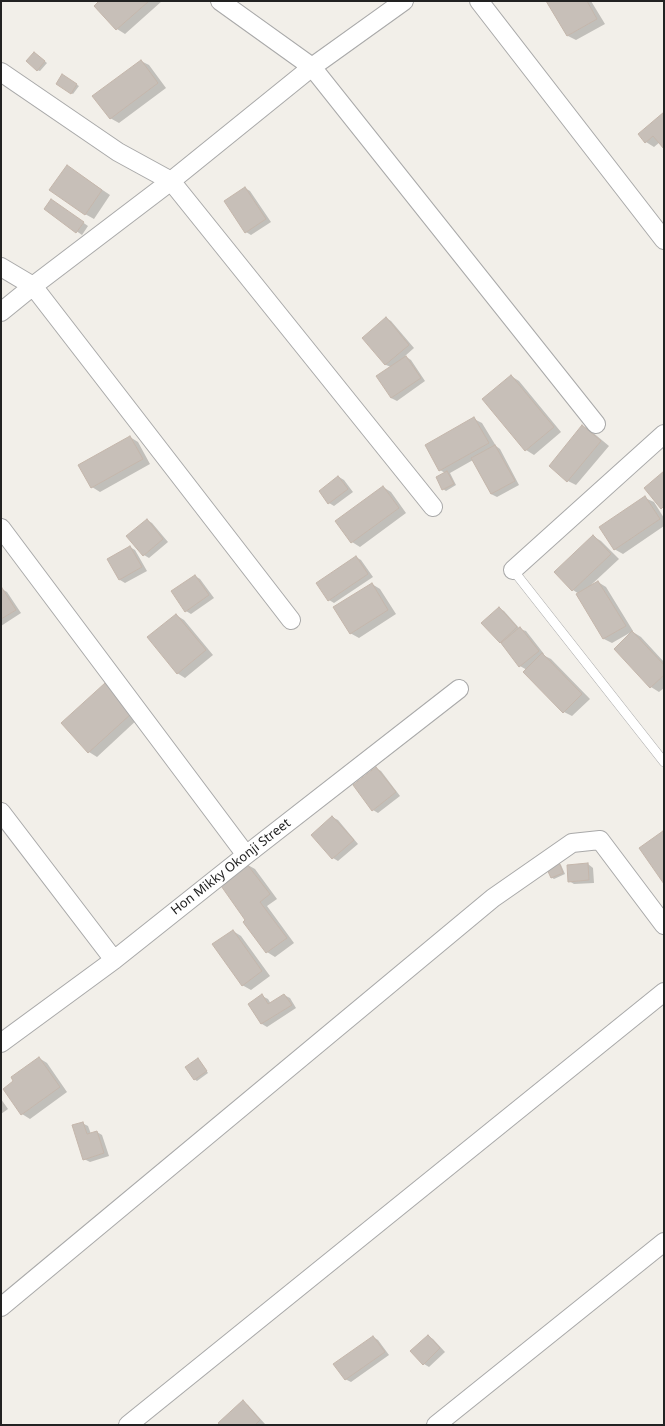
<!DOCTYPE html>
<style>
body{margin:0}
#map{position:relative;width:665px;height:1426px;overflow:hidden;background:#f2efe9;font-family:"Noto Sans",sans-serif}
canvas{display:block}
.frame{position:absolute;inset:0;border:2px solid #222;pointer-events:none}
</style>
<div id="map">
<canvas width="665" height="1426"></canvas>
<div class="frame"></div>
</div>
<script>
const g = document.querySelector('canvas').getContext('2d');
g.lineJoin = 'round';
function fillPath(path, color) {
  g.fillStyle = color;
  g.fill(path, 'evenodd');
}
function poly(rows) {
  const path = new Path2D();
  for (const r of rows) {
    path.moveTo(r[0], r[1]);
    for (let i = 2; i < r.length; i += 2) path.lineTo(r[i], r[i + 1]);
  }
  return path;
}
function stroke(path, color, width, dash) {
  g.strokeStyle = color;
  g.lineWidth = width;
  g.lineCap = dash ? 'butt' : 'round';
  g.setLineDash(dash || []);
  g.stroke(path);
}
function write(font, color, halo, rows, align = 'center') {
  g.font = font + ' "Noto Sans",sans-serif';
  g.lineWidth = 4;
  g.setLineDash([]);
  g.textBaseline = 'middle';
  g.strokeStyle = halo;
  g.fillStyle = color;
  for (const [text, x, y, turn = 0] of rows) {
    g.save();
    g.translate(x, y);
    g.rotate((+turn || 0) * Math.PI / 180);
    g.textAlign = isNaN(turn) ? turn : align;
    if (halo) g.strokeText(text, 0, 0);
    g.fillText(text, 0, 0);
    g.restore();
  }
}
fillPath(poly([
 [101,1,162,1,125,34,117,29,96,6],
 [548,1,591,1,605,24,576,40,568,36],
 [35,53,47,63,40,71,37,70],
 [141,61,149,65,166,88,119,123,110,118],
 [62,76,79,86,73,94,57,84],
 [664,114,664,148,660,142,654,147,646,142],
 [67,166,110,195,94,219,85,214],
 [245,188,250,191,271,222,251,235,246,232],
 [57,204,88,226,82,235,45,209],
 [386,318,391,321,414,348,405,356,411,360,425,381,397,401,391,398,391,367,386,365,363,338],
 [511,376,519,381,561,432,534,455,526,450],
 [474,419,482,423,496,446,500,449,519,485,497,497,491,494,473,460,450,473,456,485,446,491,443,489,445,473,440,470],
 [583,426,591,431,609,446,576,485,568,481,550,466],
 [130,437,138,442,150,464,100,492,92,487],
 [339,477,344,480,353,492,334,506,329,503,320,491],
 [383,487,391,492,406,513,360,547,352,542],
 [645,498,654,502,664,518,664,526,623,554,614,549],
 [147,520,152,523,168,542,149,558,144,555],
 [593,536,601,541,619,559,591,585,598,582,606,587,633,631,612,643,604,639,577,595,579,594,573,590],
 [130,547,135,550,147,571,125,583,120,580,108,559],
 [356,557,361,560,373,577,334,603,329,600],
 [195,576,200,579,214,598,191,614,186,611],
 [372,584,380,589,396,614,359,638,350,633],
 [2,589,7,592,21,613,1,626],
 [499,608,504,611,520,629,526,631,544,654,543,655,551,659,590,699,572,716,564,712,527,670,520,666,500,642],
 [176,615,184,620,213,655,185,678,177,673],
 [633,632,641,637,664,662,664,688,659,692,651,687,615,649],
 [105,685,113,689,139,718,97,757,89,752],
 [376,768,381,771,400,796,378,813,373,810],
 [332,817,338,820,358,844,338,861,333,858,312,835],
 [559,863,561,865,565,874,554,879,551,877],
 [246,864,255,869,277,899,267,906,294,943,275,957,267,952,247,920],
 [588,864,593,868,594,883,574,884,569,881],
 [233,931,241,936,270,976,251,990,242,985],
 [284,995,290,998,296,1008,267,1027,262,1024,250,1004,262,996,268,999,271,1004],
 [39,1058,47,1063,67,1092,30,1119,22,1114,15,1081],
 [198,1060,200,1061,208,1073,197,1081,194,1079],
 [1,1099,8,1109,1,1114],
 [82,1123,88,1126,91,1134,97,1132,102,1135,109,1156,90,1162,84,1159],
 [428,1336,433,1339,445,1352,429,1367,424,1364],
 [373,1337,378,1340,389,1355,351,1382,345,1379],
 [243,1402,248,1405,265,1424,264,1425,221,1425]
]), '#0003');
const building = poly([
 [99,1,149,1,116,30,94,6,99,1],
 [546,1,587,1,597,19,567,36,546,1],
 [34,52,45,61,37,71,26,61,34,52],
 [141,60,158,83,110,119,92,96,141,60],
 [62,74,77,84,71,94,56,84,62,74],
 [664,112,664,149,653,136,645,143,638,134,664,112],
 [67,165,102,190,85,215,49,190,67,165],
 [245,187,266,219,245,233,224,201,245,187],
 [51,199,84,222,76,233,44,209,51,199],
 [386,317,409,345,385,365,362,338,386,317],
 [406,356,421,378,391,398,376,376,406,356],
 [511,375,554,427,525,451,482,399,511,375],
 [474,417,489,443,439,471,425,445,474,417],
 [582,425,601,441,567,482,549,466,582,425],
 [130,436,143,459,91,488,78,465,130,436],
 [495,445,515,481,491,494,471,458,495,445],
 [447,471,454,484,442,490,436,477,447,471],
 [664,471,664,506,661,509,644,488,664,471],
 [338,476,348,489,328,504,319,491,338,476],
 [383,486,399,508,351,543,335,521,383,486],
 [645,496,660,519,614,550,599,527,645,496],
 [147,519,163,539,143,556,126,536,147,519],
 [593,535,611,554,572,591,554,572,593,535],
 [130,546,142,567,119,580,107,559,130,546],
 [356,556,368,574,328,601,316,583,356,556],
 [195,575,209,595,185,612,171,591,195,575],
 [598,581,626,626,603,639,576,594,598,581],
 [372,583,388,610,350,634,333,607,372,583],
 [2,588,16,610,1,619,1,589,2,588],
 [499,607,517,627,500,643,481,623,499,607],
 [176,614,206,650,177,674,147,637,176,614],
 [520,627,539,651,519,667,501,643,520,627],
 [632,631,664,665,664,675,650,688,614,649,632,631],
 [542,653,582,694,563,713,523,672,542,653],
 [105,683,132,713,88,753,61,723,105,683],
 [376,767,396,792,372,811,353,785,376,767],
 [332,816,354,840,332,859,311,835,332,816],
 [663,831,664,833,664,884,639,848,663,831],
 [559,862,563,873,551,878,546,867,559,862],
 [246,863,270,894,260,902,287,938,266,953,243,922,245,920,219,883,246,863],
 [588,863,589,880,568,882,567,865,588,863],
 [233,930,262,971,242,986,212,944,233,930],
 [262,994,268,1004,284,994,292,1005,261,1024,248,1004,262,994],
 [39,1057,60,1087,21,1115,3,1089,13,1081,11,1077,39,1057],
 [198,1058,207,1071,194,1080,185,1067,198,1058],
 [83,1122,87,1134,97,1131,104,1153,83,1160,72,1125,83,1122],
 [428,1335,440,1348,423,1365,410,1351,428,1335],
 [373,1336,385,1352,345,1380,333,1364,373,1336],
 [243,1400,260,1420,255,1425,220,1425,218,1423,243,1400]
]);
fillPath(building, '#c7bfb8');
stroke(building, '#c4b6ab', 1);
const service = poly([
 [513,570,664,762]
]);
const minor = poly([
 [220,1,312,67,596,424],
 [479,1,664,240],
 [1,72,118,152,171,181,433,507],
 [1,267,33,286,291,620],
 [1,312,33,286,171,181,312,67,404,1],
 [1,528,246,855],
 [513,570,664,434],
 [1,812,114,960],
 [1,1043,114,960,246,855,459,689],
 [1,1307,493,898,572,843,600,840,664,925],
 [128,1425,664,992],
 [436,1425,664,1242]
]);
stroke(service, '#a9a9a9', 10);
stroke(minor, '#a9a9a9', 20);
stroke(service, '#fff', 9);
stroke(minor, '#fff', 18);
write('13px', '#222', '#fff', [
 ["Hon Mikky Okonji Street",231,867,-38]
]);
</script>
